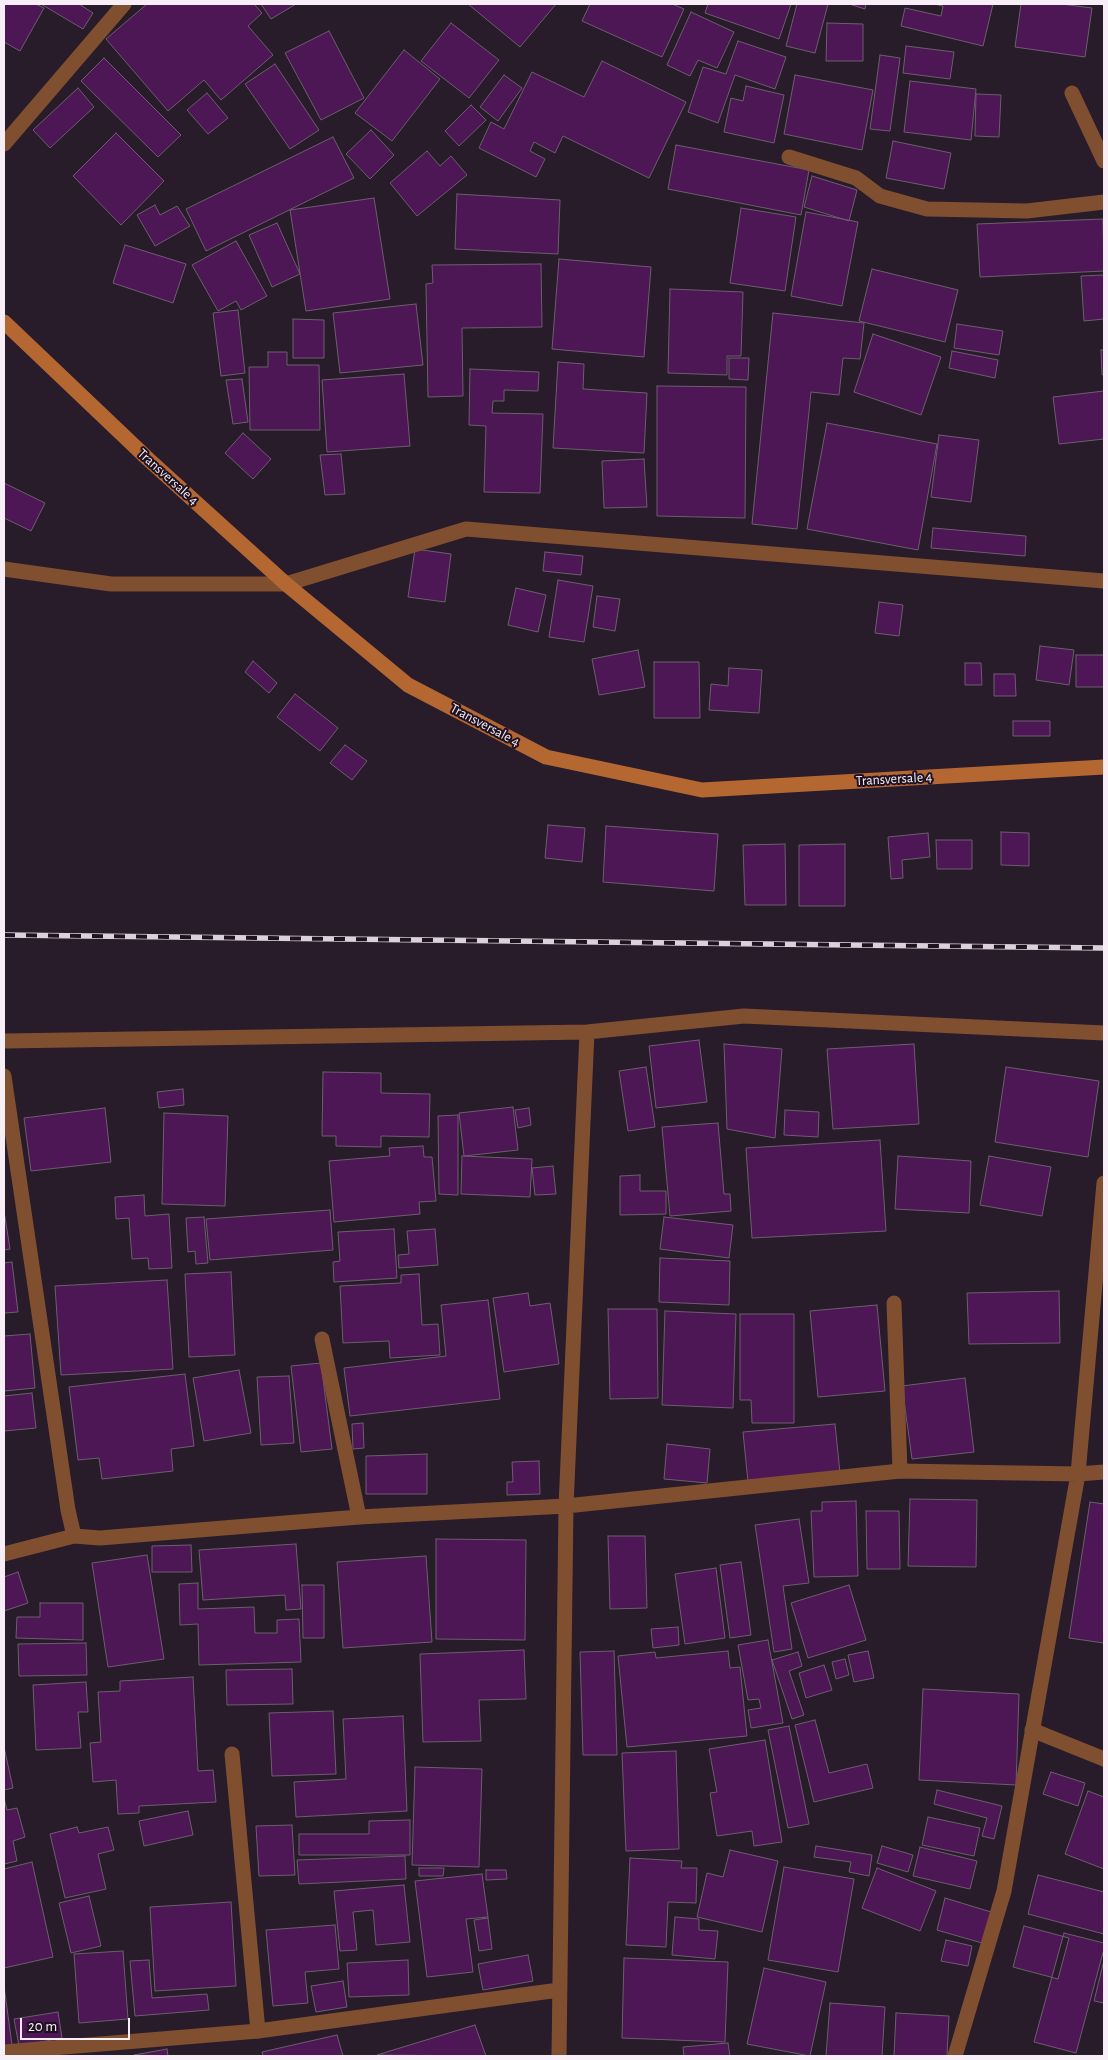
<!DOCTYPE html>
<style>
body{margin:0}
#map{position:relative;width:1108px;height:2060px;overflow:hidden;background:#281b2a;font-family:"Alegreya Sans",sans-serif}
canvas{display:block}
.frame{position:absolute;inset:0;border:5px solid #f7eef8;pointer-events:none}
.scale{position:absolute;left:20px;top:2018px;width:110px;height:22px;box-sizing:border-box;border:2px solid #f7eef8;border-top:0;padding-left:6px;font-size:15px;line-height:18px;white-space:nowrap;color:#f7eef8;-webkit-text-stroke:4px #1e1220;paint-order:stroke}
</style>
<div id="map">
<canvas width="1108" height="2060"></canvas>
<div class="frame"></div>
<div class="scale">20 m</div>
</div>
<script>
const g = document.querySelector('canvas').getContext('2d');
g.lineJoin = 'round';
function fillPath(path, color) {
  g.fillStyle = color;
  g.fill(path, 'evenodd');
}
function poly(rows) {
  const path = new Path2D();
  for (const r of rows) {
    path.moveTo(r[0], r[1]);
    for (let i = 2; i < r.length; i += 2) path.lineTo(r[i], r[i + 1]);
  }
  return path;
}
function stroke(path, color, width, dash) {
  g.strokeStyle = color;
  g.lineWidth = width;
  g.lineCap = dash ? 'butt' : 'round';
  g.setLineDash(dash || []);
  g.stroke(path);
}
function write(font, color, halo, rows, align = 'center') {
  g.font = font + ' "Alegreya Sans",sans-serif';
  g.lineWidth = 4;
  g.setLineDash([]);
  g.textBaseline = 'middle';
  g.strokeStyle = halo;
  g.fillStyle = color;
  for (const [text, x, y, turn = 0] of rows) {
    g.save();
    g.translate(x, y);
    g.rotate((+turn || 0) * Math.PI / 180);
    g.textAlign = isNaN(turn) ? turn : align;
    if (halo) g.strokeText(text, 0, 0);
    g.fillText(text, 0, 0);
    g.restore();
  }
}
const building = poly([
 [4,4,36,4,44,8,20,51,4,42,4,4],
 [41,4,79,4,93,13,83,29,41,4],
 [147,4,254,4,262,13,248,26,273,55,221,100,204,80,168,111,106,39,147,4],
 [261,4,296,4,271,19,261,4],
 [468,4,556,4,520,47,468,4],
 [590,4,672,4,684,9,662,57,582,21,590,4],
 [708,4,791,4,779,39,705,13,708,4],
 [797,4,828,4,815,53,786,46,797,4],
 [849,4,866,4,865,9,849,4],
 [934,4,993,4,983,46,901,26,905,8,941,16,943,6,934,4],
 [1021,4,1061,4,1092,8,1085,57,1015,47,1021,4],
 [691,12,734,32,717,68,698,60,690,76,667,65,691,12],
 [451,23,499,60,469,98,421,61,451,23],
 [827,23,863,24,863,61,826,61,827,23],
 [329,31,364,98,321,120,285,53,329,31],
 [738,41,786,57,775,89,735,75,718,123,688,112,703,67,726,74,738,41],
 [906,46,954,52,950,79,903,73,906,46],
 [404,50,440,79,392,141,355,113,404,50],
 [880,55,900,58,890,131,870,129,880,55],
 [104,58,181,135,158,157,81,81,104,58],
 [602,61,686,102,649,178,563,136,555,153,534,142,530,151,545,159,536,177,479,148,491,122,504,129,532,72,584,97,602,61],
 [275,64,319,130,290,149,245,84,275,64],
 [504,75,522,88,498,121,480,107,504,75],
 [795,75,873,90,862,150,784,134,795,75],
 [910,81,976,89,971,140,904,132,910,81],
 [746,86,784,95,774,143,724,132,731,98,743,101,746,86],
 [78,88,94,107,50,148,33,130,78,88],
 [207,93,228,118,208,134,187,110,207,93],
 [976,94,1001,95,999,137,975,136,976,94],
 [471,105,486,120,459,146,445,131,471,105],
 [371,130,394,155,370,179,346,154,371,130],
 [116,133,164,181,121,225,73,176,116,133],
 [333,137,354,178,206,251,186,209,333,137],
 [893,141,951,153,944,189,886,178,893,141],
 [676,145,809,170,801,215,668,189,676,145],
 [427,151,440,166,451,156,467,175,417,216,390,183,427,151],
 [812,176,857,190,849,221,804,207,812,176],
 [457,194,560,200,558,254,455,249,457,194],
 [374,198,390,299,306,311,290,210,374,198],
 [155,205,160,215,177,206,190,226,155,246,137,215,155,205],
 [741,208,796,217,785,291,730,283,741,208],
 [806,212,858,222,842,306,791,296,806,212],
 [1103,219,1104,271,980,277,977,224,1103,219],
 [277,223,300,274,272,287,249,235,277,223],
 [236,241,267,296,241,310,236,301,218,311,192,265,236,241],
 [125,245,186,264,173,303,113,283,125,245],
 [559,259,651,267,644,357,552,349,559,259],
 [541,264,542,327,462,328,463,396,428,397,426,284,433,283,432,265,541,264],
 [872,269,958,290,945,342,859,321,872,269],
 [1104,275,1104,319,1084,321,1081,276,1104,275],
 [670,289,743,292,741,356,727,356,727,375,668,373,670,289],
 [416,304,423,365,340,373,333,313,416,304],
 [238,310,245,373,221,376,213,313,238,310],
 [773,313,864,323,860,359,843,358,839,395,811,392,797,529,752,524,773,313],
 [293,319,324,320,324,358,293,358,293,319],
 [957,324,1003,331,999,355,954,348,957,324],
 [873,334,941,357,921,415,854,392,873,334],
 [1101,350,1104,350,1104,374,1102,375,1101,350],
 [952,351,998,360,995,378,949,368,952,351],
 [268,352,287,352,287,365,319,365,320,430,250,430,249,367,268,367,268,352],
 [729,358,749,358,748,380,729,379,729,358],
 [558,362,584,364,583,389,647,393,644,453,553,448,558,362],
 [470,369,539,372,538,391,504,390,504,401,493,401,492,413,543,414,540,493,484,492,486,426,469,425,470,369],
 [404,374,410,446,327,452,322,380,404,374],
 [242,379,248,422,233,424,226,380,242,379],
 [657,386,746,387,745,518,657,516,657,386],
 [1104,391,1104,439,1059,444,1053,397,1104,391],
 [827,423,937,444,918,550,807,529,827,423],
 [243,433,271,459,253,479,225,453,243,433],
 [939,435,979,440,971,502,931,497,939,435],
 [341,454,345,494,325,495,320,455,341,454],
 [644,459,647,507,604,508,602,461,644,459],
 [4,483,45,503,31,531,4,518,4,483],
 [933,528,1026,536,1025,556,931,548,933,528],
 [415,549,451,554,445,602,408,597,415,549],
 [545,552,583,556,581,575,543,571,545,552],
 [558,580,593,586,584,642,549,637,558,580],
 [516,588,546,595,538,632,508,625,516,588],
 [597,596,620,599,615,631,593,627,597,596],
 [879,602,903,605,899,636,875,633,879,602],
 [1040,646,1074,650,1069,685,1036,680,1040,646],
 [638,650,645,687,599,695,592,659,638,650],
 [1076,655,1104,655,1104,687,1076,687,1076,655],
 [253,661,277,683,269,693,245,672,253,661],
 [654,662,699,662,700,718,654,718,654,662],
 [965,663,981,663,982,685,965,685,965,663],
 [729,668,762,670,759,713,709,710,711,684,728,686,729,668],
 [994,674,1015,674,1016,696,994,696,994,674],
 [295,694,338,728,320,751,277,717,295,694],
 [1013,721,1050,721,1050,736,1013,736,1013,721],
 [345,745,367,761,352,780,330,763,345,745],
 [548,825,585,828,582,862,545,858,548,825],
 [606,826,718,834,714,891,603,882,606,826],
 [1001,832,1029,833,1029,866,1001,865,1001,832],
 [928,833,930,857,902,860,903,878,891,879,888,837,928,833],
 [936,840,972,840,972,869,937,869,936,840],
 [785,844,786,905,745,905,743,845,785,844],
 [845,844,845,906,799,906,799,845,845,844],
 [699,1040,707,1102,656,1108,649,1046,699,1040],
 [724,1044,782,1049,775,1138,727,1129,724,1044],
 [914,1044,919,1124,833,1129,827,1049,914,1044],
 [646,1067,655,1127,628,1131,619,1071,646,1067],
 [1006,1067,1099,1081,1088,1157,995,1142,1006,1067],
 [323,1072,381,1073,381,1093,430,1094,429,1137,381,1136,381,1147,336,1146,336,1136,322,1136,323,1072],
 [183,1089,184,1105,159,1108,157,1092,183,1089],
 [513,1107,518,1150,464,1156,459,1113,513,1107],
 [105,1108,111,1162,31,1171,24,1118,105,1108],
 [529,1108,531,1125,518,1128,515,1110,529,1108],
 [785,1110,819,1112,818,1137,784,1135,785,1110],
 [164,1113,228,1116,225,1206,162,1204,164,1113],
 [458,1115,458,1195,439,1194,438,1116,458,1115],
 [718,1123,724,1194,730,1194,731,1211,670,1216,662,1127,718,1123],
 [880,1140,886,1231,752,1238,746,1148,880,1140],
 [423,1146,424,1157,432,1157,436,1201,419,1202,420,1214,334,1222,329,1161,390,1156,389,1148,423,1146],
 [462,1156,532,1159,530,1197,461,1194,462,1156],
 [898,1156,971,1161,969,1213,895,1209,898,1156],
 [989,1156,1051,1167,1042,1216,980,1205,989,1156],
 [553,1166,556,1194,535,1195,532,1168,553,1166],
 [640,1175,640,1191,666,1191,666,1214,620,1215,620,1176,640,1175],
 [144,1195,145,1216,169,1214,172,1268,149,1269,148,1258,132,1259,129,1218,116,1219,115,1197,144,1195],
 [330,1210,333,1250,210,1260,206,1219,330,1210],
 [4,1211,10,1249,4,1250,4,1211],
 [204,1217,208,1263,196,1264,195,1251,188,1252,186,1218,204,1217],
 [664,1217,733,1225,729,1258,660,1249,664,1217],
 [394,1229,397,1278,334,1282,333,1262,340,1261,338,1232,394,1229],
 [435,1229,438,1265,399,1268,398,1255,409,1254,407,1231,435,1229],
 [660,1258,730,1261,729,1305,659,1302,660,1258],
 [12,1262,18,1312,4,1313,4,1263,12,1262],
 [231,1272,235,1355,189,1357,185,1274,231,1272],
 [419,1274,422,1325,438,1324,440,1355,390,1358,389,1341,343,1343,340,1286,401,1283,401,1275,419,1274],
 [167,1280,173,1369,61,1375,55,1286,167,1280],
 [1059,1291,1060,1343,969,1344,967,1293,1059,1291],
 [528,1293,530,1306,550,1303,559,1364,504,1372,493,1298,528,1293],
 [488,1300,500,1399,350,1416,344,1368,446,1356,441,1305,488,1300],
 [877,1305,885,1391,818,1397,810,1311,877,1305],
 [608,1309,657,1309,658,1398,610,1399,608,1309],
 [665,1311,736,1314,733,1408,662,1405,665,1311],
 [740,1314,794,1314,794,1423,752,1423,751,1400,740,1400,740,1314],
 [30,1334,35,1388,4,1391,4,1336,30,1334],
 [321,1363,332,1449,301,1452,291,1366,321,1363],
 [239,1370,251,1433,204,1441,193,1378,239,1370],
 [185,1374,194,1446,171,1449,173,1471,102,1479,99,1458,78,1460,69,1387,185,1374],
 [289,1376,294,1443,261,1445,257,1377,289,1376],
 [965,1378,974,1452,912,1459,902,1386,965,1378],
 [32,1393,36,1428,4,1431,4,1396,32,1393],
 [363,1423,364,1448,353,1449,352,1424,363,1423],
 [835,1424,840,1473,748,1482,743,1432,835,1424],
 [667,1444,710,1449,707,1483,664,1479,667,1444],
 [427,1454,427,1494,366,1494,366,1456,427,1454],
 [539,1461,540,1494,507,1495,507,1482,513,1482,512,1462,539,1461],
 [910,1499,977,1500,976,1567,908,1566,910,1499],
 [856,1501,858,1576,814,1577,811,1511,822,1511,822,1502,856,1501],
 [1090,1502,1104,1504,1104,1643,1069,1638,1090,1502],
 [866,1511,899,1511,900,1569,867,1569,866,1511],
 [799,1519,809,1583,783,1586,792,1649,774,1652,755,1525,799,1519],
 [608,1536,645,1536,647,1608,610,1609,608,1536],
 [436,1539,526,1540,525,1640,436,1639,436,1539],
 [296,1544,301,1609,286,1610,285,1595,203,1600,199,1550,296,1544],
 [191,1545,192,1572,152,1572,152,1546,191,1545],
 [147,1555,164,1659,108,1667,92,1563,147,1555],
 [426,1556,432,1642,343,1648,337,1562,426,1556],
 [741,1562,751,1635,730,1638,720,1565,741,1562],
 [716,1568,725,1638,685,1644,675,1574,716,1568],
 [18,1572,28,1603,4,1611,4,1577,18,1572],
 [198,1583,198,1609,254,1607,255,1633,277,1633,277,1620,299,1619,301,1662,199,1665,198,1624,180,1625,179,1584,198,1583],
 [302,1585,324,1585,324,1638,303,1638,302,1585],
 [849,1585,866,1640,808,1658,791,1603,849,1585],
 [40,1603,83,1603,83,1640,16,1638,17,1617,40,1617,40,1603],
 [678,1627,679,1645,653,1648,651,1629,678,1627],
 [768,1640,783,1723,751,1728,748,1710,761,1708,759,1699,748,1700,738,1645,768,1640],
 [86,1643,87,1675,19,1676,18,1644,86,1643],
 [524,1650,526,1699,479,1700,481,1741,423,1742,420,1654,524,1650],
 [614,1651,617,1755,583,1755,580,1652,614,1651],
 [728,1651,730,1668,740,1667,747,1736,627,1747,618,1656,655,1652,656,1658,728,1651],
 [868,1651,874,1678,854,1682,848,1655,868,1651],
 [798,1652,802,1666,789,1671,804,1715,792,1719,772,1660,798,1652],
 [845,1659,849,1675,836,1679,832,1662,845,1659],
 [824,1665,832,1690,806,1698,799,1673,824,1665],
 [292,1669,293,1704,227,1705,226,1670,292,1669],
 [193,1677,198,1771,213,1770,216,1802,139,1806,139,1813,118,1814,116,1780,93,1782,90,1743,101,1742,98,1692,120,1691,120,1681,193,1677],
 [86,1682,88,1712,78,1712,81,1748,36,1750,33,1685,86,1682],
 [923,1689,1019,1694,1016,1785,919,1780,923,1689],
 [333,1711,336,1774,272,1776,269,1713,333,1711],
 [403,1716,407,1811,296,1817,294,1782,346,1779,343,1719,403,1716],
 [815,1720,829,1773,867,1764,873,1788,814,1802,795,1725,815,1720],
 [789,1726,809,1824,788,1828,768,1730,789,1726],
 [765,1740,782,1842,754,1846,752,1831,717,1836,710,1793,717,1792,709,1749,765,1740],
 [4,1747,13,1788,4,1790,4,1747],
 [676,1751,679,1849,626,1851,622,1753,676,1751],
 [415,1767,482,1769,479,1867,412,1865,415,1767],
 [1051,1772,1085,1783,1078,1806,1043,1794,1051,1772],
 [937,1790,1002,1806,994,1839,982,1836,987,1818,934,1804,937,1790],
 [1088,1791,1104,1797,1104,1869,1065,1854,1088,1791],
 [4,1798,7,1810,17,1808,25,1837,13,1841,17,1861,4,1864,4,1798],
 [188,1811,193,1835,144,1846,139,1821,188,1811],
 [928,1817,980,1828,974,1856,922,1845,928,1817],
 [410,1820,410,1855,299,1855,299,1834,369,1834,369,1821,410,1820],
 [292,1825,295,1875,259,1876,256,1826,292,1825],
 [77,1827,79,1833,108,1827,114,1850,98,1854,106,1889,65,1898,50,1834,77,1827],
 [816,1846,872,1855,869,1876,849,1872,851,1862,814,1857,816,1846],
 [882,1846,913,1855,908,1872,877,1863,882,1846],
 [920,1847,977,1861,970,1889,913,1876,920,1847],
 [730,1850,778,1861,762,1932,697,1917,707,1873,723,1877,730,1850],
 [405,1856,406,1879,299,1884,297,1860,405,1856],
 [630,1858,682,1861,681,1868,697,1868,696,1903,668,1902,666,1947,626,1945,630,1858],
 [32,1862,53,1957,4,1968,4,1869,32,1862],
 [784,1867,854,1879,838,1972,768,1960,784,1867],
 [419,1868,444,1868,443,1876,419,1876,419,1868],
 [877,1868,936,1891,920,1931,862,1908,877,1868],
 [486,1870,506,1870,507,1879,486,1880,486,1870],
 [482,1874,488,1917,466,1919,473,1972,427,1977,415,1881,482,1874],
 [1038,1875,1104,1892,1104,1934,1028,1914,1038,1875],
 [404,1885,410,1942,376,1945,373,1910,353,1912,357,1950,340,1951,334,1891,404,1885],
 [89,1896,101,1946,71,1953,59,1903,89,1896],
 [945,1898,991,1912,982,1943,937,1930,945,1898],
 [231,1902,236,1986,155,1991,150,1907,231,1902],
 [675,1917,699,1919,699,1930,718,1931,715,1959,672,1955,675,1917],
 [488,1918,492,1949,479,1951,474,1920,488,1918],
 [335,1925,339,1969,305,1972,308,2003,273,2006,266,1930,335,1925],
 [1024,1926,1069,1938,1058,1979,1013,1967,1024,1926],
 [1064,1933,1104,1943,1104,1949,1076,2053,1034,2042,1064,1933],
 [946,1940,972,1946,968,1966,941,1961,946,1940],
 [123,1951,128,2019,79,2023,74,1954,123,1951],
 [528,1955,533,1981,483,1990,478,1964,528,1955],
 [624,1958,728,1962,725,2042,622,2038,624,1958],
 [149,1960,152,1998,207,1994,209,2010,135,2016,130,1961,149,1960],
 [408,1960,409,1995,349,1997,347,1963,408,1960],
 [1104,1960,1104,2003,1094,2001,1104,1960],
 [764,1968,826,1982,810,2056,747,2044,764,1968],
 [343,1981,347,2007,316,2012,311,1986,343,1981],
 [4,1986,12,2045,4,2046,4,1986],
 [830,2003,885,2007,882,2056,826,2056,830,2003],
 [58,2012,62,2038,19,2046,14,2019,58,2012],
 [896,2013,949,2016,947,2056,894,2056,896,2013],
 [475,2025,486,2056,377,2055,475,2025],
 [337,2035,343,2056,263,2056,262,2052,337,2035],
 [728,2043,730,2056,684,2056,683,2047,728,2043],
 [167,2049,168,2056,134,2055,167,2049]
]);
fillPath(building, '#4c1754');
stroke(building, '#6d5e6f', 1);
stroke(poly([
 [894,1303,900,1471],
 [322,1339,359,1517],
 [1032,1730,1104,1759],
 [232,1754,258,2031]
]), '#7f4f30', 15);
stroke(poly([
 [1072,93,1104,161],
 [4,144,124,4],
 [789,157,856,178,880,196,927,209,1027,211,1104,202],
 [4,569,111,584,286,584,466,529,1104,581],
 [4,1041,587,1032,744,1016,1104,1033],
 [4,1076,68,1510,74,1536,100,1538,359,1517,566,1506,900,1471,1078,1474,1104,1472],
 [4,1554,74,1536],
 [4,2052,258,2031,559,1990],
 [559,2056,566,1506,587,1032],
 [955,2056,1004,1891,1078,1474,1104,1183]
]), '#7f4f30', 15);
stroke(poly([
 [4,322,148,459,286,584,408,685,546,757,702,790,1104,767]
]), '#b56732', 15);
const rail = poly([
 [4,935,1104,948]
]);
stroke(rail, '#dad1db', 5.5);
stroke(rail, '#1e1220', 4, [11]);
write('14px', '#f7eef8', '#1e1220', [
 ["Transversale 4",168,477,42],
 ["Transversale 4",485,725,28],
 ["Transversale 4",894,779,-3]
]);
</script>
